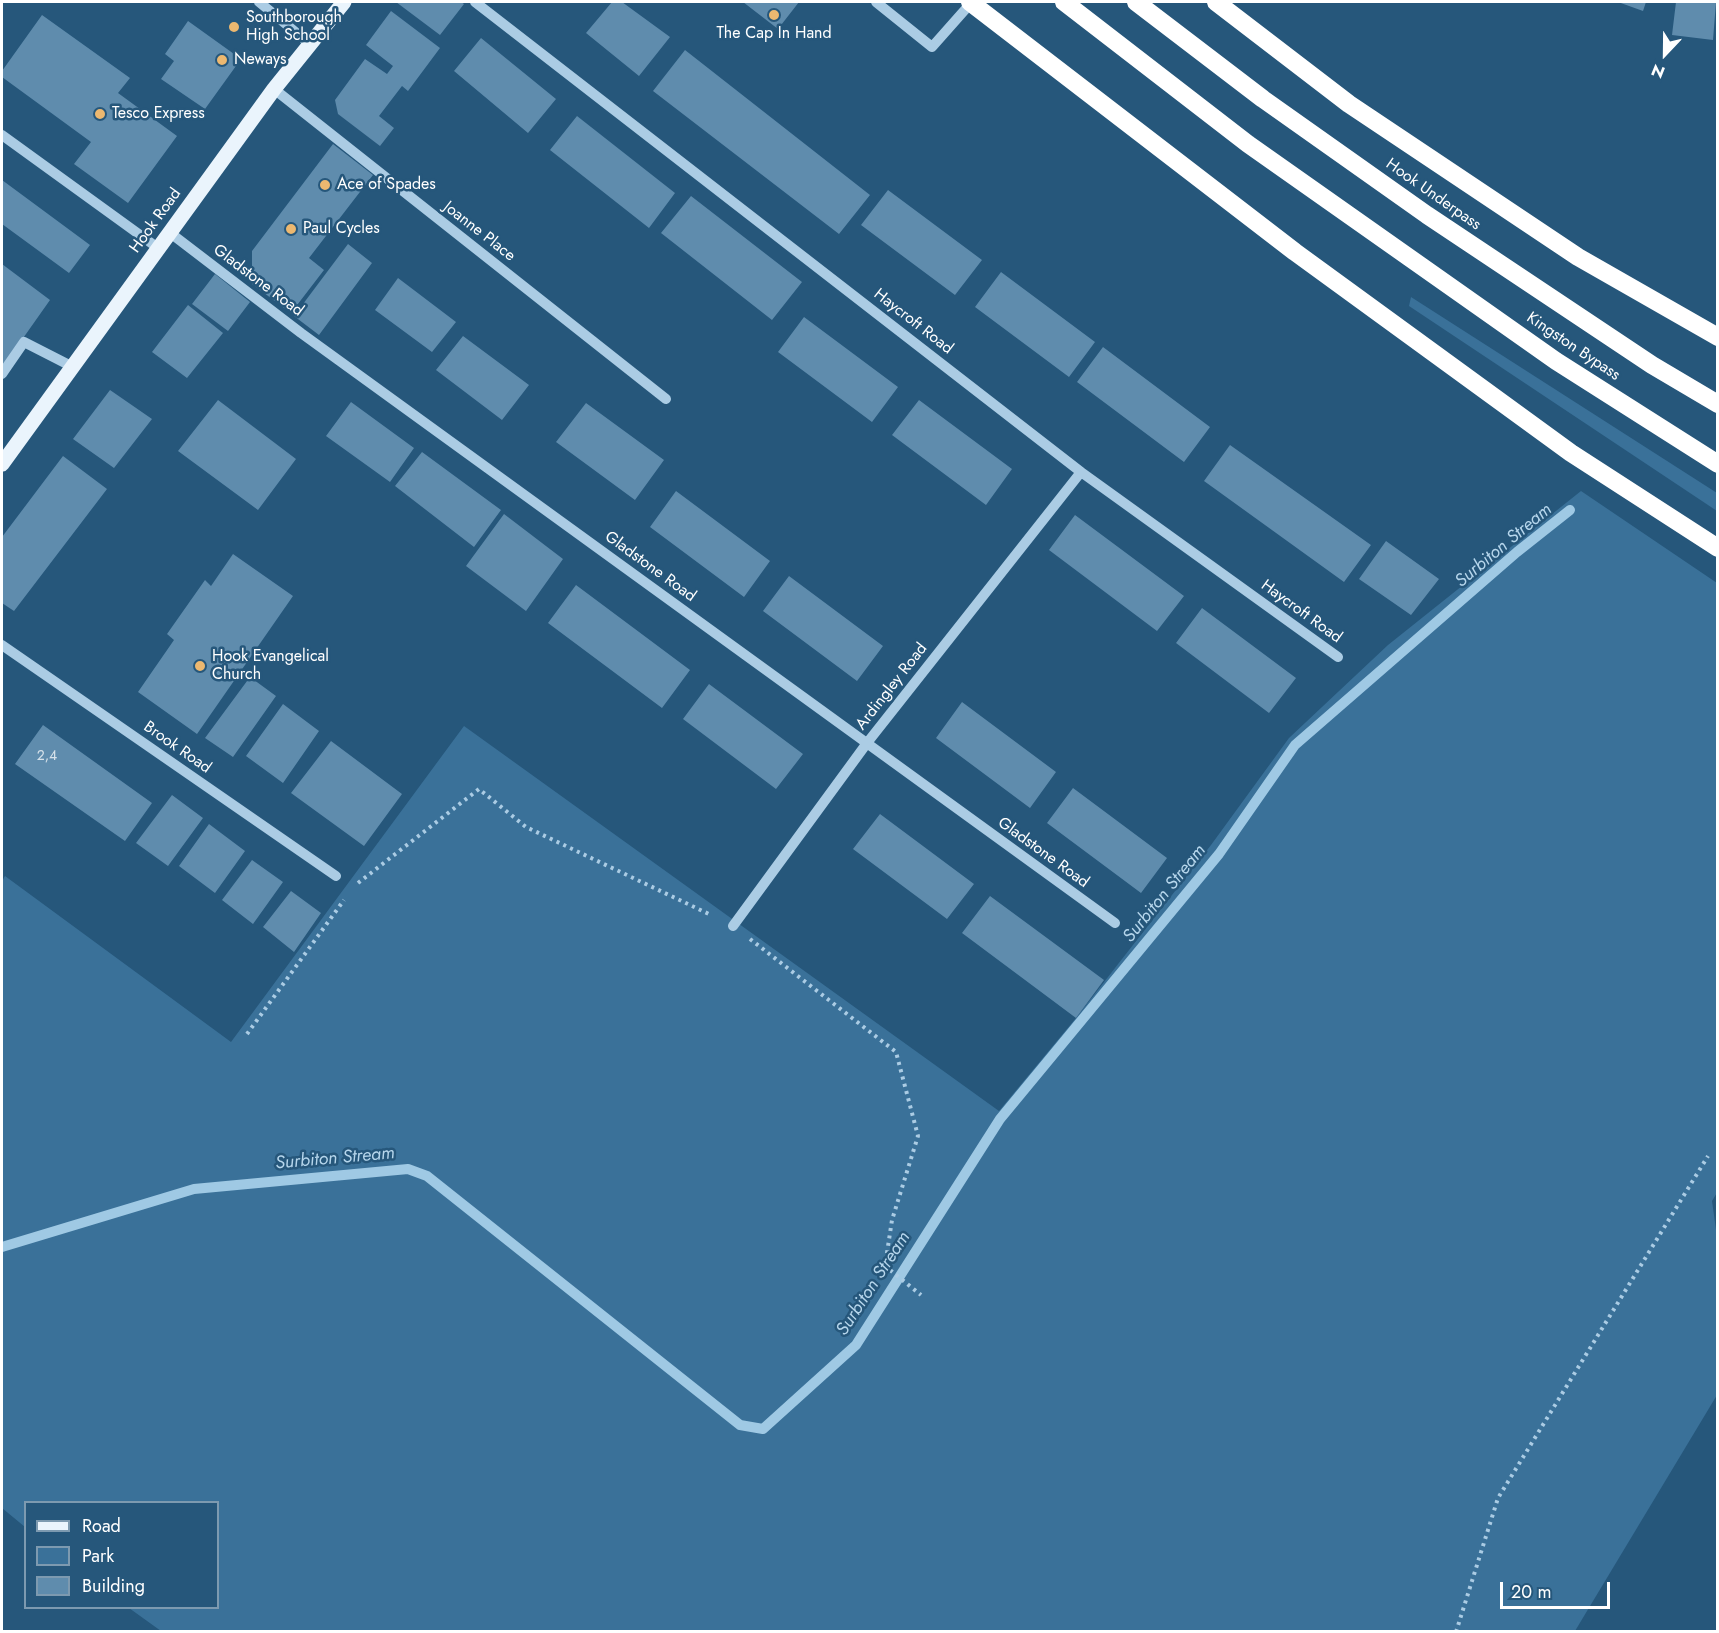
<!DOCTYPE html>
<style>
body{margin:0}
#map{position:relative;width:1719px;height:1633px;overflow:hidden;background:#26577b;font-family:Jost,sans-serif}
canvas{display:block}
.frame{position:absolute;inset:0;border:3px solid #fff;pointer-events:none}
.legend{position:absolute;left:24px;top:1501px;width:195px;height:108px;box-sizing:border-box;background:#26577b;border:2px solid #7d9ab0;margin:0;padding:8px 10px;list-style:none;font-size:18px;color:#fff}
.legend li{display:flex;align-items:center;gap:12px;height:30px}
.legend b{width:30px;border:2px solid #7d9ab0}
.north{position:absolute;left:1635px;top:24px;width:60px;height:60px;-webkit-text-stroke:4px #26577b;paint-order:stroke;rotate:202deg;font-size:16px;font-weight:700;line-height:24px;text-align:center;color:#fff}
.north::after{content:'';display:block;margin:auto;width:21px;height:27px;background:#fff;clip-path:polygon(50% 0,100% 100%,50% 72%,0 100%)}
.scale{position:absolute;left:1500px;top:1582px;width:110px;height:27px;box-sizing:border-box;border:3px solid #fff;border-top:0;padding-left:8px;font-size:18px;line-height:21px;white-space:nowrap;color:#fff;-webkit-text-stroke:4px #26577b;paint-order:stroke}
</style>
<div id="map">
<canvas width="1719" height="1633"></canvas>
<div class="frame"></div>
<ul class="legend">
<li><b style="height:8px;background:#eaf4fc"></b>Road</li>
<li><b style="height:16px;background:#3a7199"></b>Park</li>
<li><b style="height:16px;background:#5f8cad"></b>Building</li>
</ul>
<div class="north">N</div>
<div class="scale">20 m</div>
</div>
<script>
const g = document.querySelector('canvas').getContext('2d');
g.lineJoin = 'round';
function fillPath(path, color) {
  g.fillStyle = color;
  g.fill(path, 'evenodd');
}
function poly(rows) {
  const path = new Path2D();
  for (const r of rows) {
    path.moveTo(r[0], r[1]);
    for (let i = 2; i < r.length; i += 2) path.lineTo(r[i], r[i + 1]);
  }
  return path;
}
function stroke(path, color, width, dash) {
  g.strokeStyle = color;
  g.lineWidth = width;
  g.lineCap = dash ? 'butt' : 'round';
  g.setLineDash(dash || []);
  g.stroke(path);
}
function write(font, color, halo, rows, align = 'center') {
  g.font = font + ' Jost,sans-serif';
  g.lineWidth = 5;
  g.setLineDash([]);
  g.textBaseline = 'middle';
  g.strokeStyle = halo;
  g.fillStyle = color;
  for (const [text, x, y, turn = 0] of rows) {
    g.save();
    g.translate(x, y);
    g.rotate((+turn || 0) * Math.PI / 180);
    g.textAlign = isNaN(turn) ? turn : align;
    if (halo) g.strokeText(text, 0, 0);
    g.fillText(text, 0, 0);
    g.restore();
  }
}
fillPath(poly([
 [1411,297,1717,493,1717,511,1409,306],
 [1581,491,1717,583,1718,1191,1712,1201,1718,1244,1717,1395,1575,1631,161,1631,129,1608,218,1608,218,1502,26,1502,25,1527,2,1508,2,881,5,876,231,1042,464,726,999,1111,1076,1018,1211,845,1289,738,1388,645]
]), '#3a7199');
stroke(poly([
 [2,1247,194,1189,408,1169,427,1176,740,1425,763,1429,856,1345,1000,1119,1219,854,1295,745,1517,552,1570,510]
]), '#9fc9e4', 10);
fillPath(poly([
 [396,2,461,2,464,4,440,35],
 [612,2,622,2,670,37,639,76,586,33],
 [743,2,799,2,778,29],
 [1618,2,1646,2,1643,11],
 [1676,2,1716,2,1713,40,1672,35],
 [391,11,440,48,408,91,402,86,379,116,394,128,380,146,338,114,335,100,365,59,387,74,393,66,366,45],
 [42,15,130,78,118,93,177,136,128,203,74,164,91,142,2,77,2,71],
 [188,21,241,59,205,109,161,79,174,61,165,54],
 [481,38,556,99,528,133,454,71],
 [685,50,870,195,839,234,653,91],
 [577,116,675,193,649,228,550,150],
 [333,144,373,175,309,258,324,270,291,313,252,284,252,251],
 [2,180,90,245,69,273,2,224],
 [888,190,982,260,955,295,861,225],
 [691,196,802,282,772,320,661,233],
 [348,244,372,263,319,335,294,316],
 [2,264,50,300,2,368],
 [1001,272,1095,342,1069,377,975,307],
 [215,274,250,302,228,331,192,304],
 [398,278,456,322,432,352,375,310],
 [188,305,223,333,187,378,152,352],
 [804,317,898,387,872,422,778,352],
 [463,336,529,385,502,420,436,370],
 [1103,347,1210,427,1184,462,1077,382],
 [110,390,152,419,114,468,73,439],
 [218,400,296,459,258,510,178,451],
 [919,400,1012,469,986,505,892,435],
 [351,402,414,448,390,482,326,436],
 [586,403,664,460,635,500,556,442],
 [1230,445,1371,545,1344,582,1204,481],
 [422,452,501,510,474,547,395,486],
 [63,456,107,489,14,611,2,603,2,537],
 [676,491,770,561,744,597,650,527],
 [504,514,563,559,526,611,466,566],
 [1075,515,1184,596,1157,631,1049,550],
 [1386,541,1439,579,1411,615,1359,579],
 [233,554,293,596,197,734,138,692,174,640,167,634,205,580,211,586],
 [789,576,883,646,857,681,763,611],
 [576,585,690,670,662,708,548,623],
 [1202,608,1296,678,1269,713,1176,643],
 [250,677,276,696,233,757,205,738],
 [709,684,803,754,776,789,683,719],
 [962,702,1056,772,1030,808,936,738],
 [283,704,319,731,283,783,246,756],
 [43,725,152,803,125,841,15,764],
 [331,741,402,794,364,846,291,793],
 [1073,788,1167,858,1141,893,1047,823],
 [172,795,203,818,168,866,136,843],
 [880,814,974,884,947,919,853,849],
 [209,824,245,851,215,893,179,866],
 [252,860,283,882,253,924,222,900],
 [291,891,321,913,294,952,263,927],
 [990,896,1104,980,1076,1018,962,933]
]), '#5f8cad');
stroke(poly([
 [358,883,479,789,526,827,711,915],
 [750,939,896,1052,918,1136,892,1220,885,1266,921,1295],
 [247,1034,344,900],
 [1456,1632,1498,1498,1708,1156]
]), '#abcce4', 4, [3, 4.5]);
stroke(poly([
 [259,2,310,44],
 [475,2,1081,472,1338,657],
 [876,2,932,47,971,3],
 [274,89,666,399],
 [2,135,158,248],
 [169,232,301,333,1115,923],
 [2,374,24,342,73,367],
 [2,645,336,876],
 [733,926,867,743,1081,472]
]), '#abcce4', 10);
stroke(poly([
 [2,464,274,89,344,2]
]), '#eaf4fc', 15);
stroke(poly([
 [970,2,1295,252,1571,453,1718,548],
 [1064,2,1248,144,1556,361,1718,464],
 [1136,2,1263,99,1427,215,1652,365,1718,404],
 [1216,2,1349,104,1578,257,1718,337]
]), '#fff', 18);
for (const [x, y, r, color] of [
 [774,15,6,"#ecb870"],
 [234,27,6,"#ecb870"],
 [222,60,6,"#ecb870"],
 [100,114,6,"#ecb870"],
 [325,185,6,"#ecb870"],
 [291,229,6,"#ecb870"],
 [200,666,6,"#ecb870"]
]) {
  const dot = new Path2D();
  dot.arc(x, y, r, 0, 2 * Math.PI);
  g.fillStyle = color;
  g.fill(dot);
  stroke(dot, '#26577b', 2);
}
write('14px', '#d7e2ea', null, [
 ["2,4",47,757]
]);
write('16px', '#fff', '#26577b', [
 ["Southborough",246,18],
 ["High School",246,36],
 ["The Cap In Hand",774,34,"center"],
 ["Neways",234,60],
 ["Tesco Express",112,114],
 ["Ace of Spades",337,185],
 ["Paul Cycles",303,229],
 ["Hook Evangelical",212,657],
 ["Church",212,675]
], 'left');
write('16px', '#fff', '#26577b', [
 ["Hook Underpass",1433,195,35],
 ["Hook Road",156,221,-54],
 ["Joanne Place",479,232,38],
 ["Gladstone Road",258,281,37],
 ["Haycroft Road",913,322,38],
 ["Kingston Bypass",1573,347,34],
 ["Gladstone Road",650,567,36],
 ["Haycroft Road",1301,612,36],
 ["Ardingley Road",892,687,-52],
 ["Brook Road",177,748,35],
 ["Gladstone Road",1043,853,36]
]);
write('italic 18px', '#b6d6ec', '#26577b', [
 ["Surbiton Stream",1504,546,-40],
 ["Surbiton Stream",1165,894,-51],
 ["Surbiton Stream",335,1159,-5],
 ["Surbiton Stream",874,1284,-57]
]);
</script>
